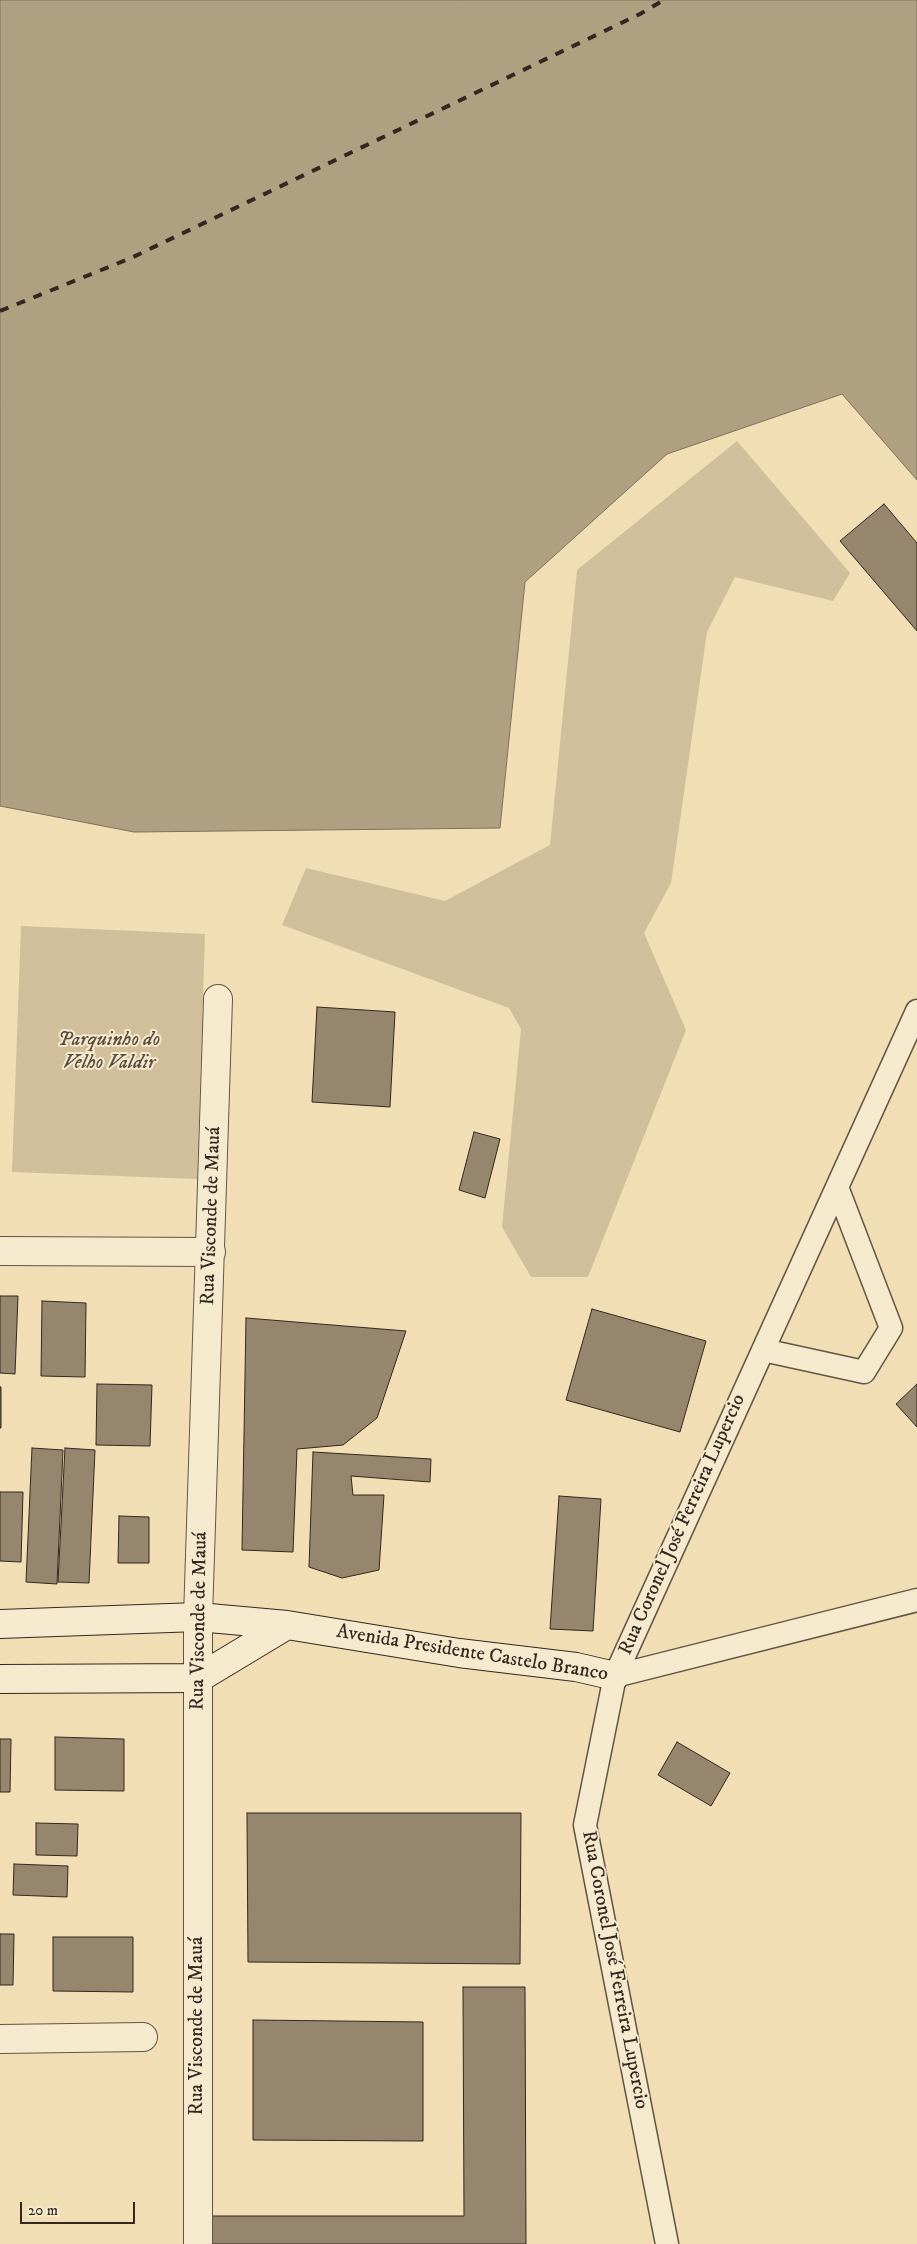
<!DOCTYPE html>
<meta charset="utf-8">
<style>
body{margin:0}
#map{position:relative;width:917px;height:2244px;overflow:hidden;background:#f1deb4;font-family:"IM FELL DW Pica",serif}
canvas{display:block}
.scale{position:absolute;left:20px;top:2202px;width:115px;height:22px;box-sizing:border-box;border:2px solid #332720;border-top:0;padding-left:6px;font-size:15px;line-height:18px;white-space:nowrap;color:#332720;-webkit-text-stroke:4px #f6eace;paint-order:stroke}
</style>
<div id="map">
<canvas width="917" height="2244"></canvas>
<div class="scale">20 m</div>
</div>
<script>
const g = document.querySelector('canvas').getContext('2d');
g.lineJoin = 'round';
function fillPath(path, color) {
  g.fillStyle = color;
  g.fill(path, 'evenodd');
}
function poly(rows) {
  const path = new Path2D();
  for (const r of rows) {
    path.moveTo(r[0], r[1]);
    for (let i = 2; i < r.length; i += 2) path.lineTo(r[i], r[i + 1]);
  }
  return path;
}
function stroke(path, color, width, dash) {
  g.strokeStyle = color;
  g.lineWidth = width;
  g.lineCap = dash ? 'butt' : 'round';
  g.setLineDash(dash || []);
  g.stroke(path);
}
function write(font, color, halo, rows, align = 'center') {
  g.font = font + ' "IM FELL DW Pica",serif';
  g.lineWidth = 4;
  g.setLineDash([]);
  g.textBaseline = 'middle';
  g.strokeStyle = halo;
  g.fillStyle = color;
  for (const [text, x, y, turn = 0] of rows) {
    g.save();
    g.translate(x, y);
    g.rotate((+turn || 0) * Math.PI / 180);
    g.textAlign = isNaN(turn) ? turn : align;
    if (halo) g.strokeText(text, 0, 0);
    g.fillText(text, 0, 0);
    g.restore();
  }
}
fillPath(poly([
 [737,441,850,573,833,601,735,577,707,632,671,883,644,933,686,1030,588,1277,531,1277,502,1227,521,1029,509,1008,282,925,306,868,445,901,550,845,577,570],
 [21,926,205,934,197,1179,12,1172]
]), '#d1bf9b');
const water = poly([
 [0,0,917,0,917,480,842,394,667,454,525,582,500,828,134,832,0,806,0,0]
]);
fillPath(water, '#b0a082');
stroke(water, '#7e705b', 1);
const building = poly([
 [884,504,917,543,917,631,840,541,884,504],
 [317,1007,395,1012,390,1107,312,1102,317,1007],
 [474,1132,500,1139,485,1198,459,1190,474,1132],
 [0,1296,18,1296,15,1374,0,1373,0,1296],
 [42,1301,86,1303,85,1377,41,1376,42,1301],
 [592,1309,706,1341,680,1432,566,1400,592,1309],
 [246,1318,406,1331,377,1418,343,1445,297,1449,293,1552,242,1550,246,1318],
 [97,1384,152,1385,150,1446,96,1445,97,1384],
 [917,1384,917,1427,896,1404,917,1384],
 [0,1387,1,1387,1,1428,0,1428,0,1387],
 [32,1448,63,1450,57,1584,26,1582,32,1448],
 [65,1448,95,1450,89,1583,58,1582,65,1448],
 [313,1452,431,1459,430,1482,351,1476,353,1495,384,1495,379,1570,342,1578,309,1567,313,1452],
 [0,1492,23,1492,21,1562,0,1561,0,1492],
 [559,1496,601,1499,593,1631,550,1629,559,1496],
 [119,1516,149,1517,149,1563,118,1563,119,1516],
 [55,1737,124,1739,124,1791,55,1790,55,1737],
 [0,1739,11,1739,10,1792,0,1792,0,1739],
 [677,1742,730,1773,711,1806,658,1775,677,1742],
 [247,1813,521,1813,520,1964,248,1962,247,1813],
 [36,1823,78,1824,77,1856,36,1855,36,1823],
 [14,1864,68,1866,67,1897,13,1895,14,1864],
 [0,1934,14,1934,13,1985,0,1985,0,1934],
 [53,1937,133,1937,133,1992,53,1991,53,1937],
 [463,1987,525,1987,526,2244,210,2244,210,2216,464,2216,463,1987],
 [253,2020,423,2022,423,2141,253,2140,253,2020]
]);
fillPath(building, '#96866d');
stroke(building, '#332720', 1);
const lane = poly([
 [763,1350,864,1372,891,1328,837,1187],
 [615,1676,917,1600],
 [667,2244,585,1825,615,1676,917,1011]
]);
const street = poly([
 [0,1251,211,1252],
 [0,2039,143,2037],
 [198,2244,198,1617,218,999]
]);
const secondary = poly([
 [0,1624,198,1617,287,1625,459,1653,576,1667,615,1676],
 [0,1679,199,1678,287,1625]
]);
stroke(lane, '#625545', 25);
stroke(street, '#625545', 30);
stroke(secondary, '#332720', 30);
stroke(lane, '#f6eace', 22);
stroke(street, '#f6eace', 28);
stroke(secondary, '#f6eace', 28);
stroke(poly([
 [0,311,131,258,640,14,664,0]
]), '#332720', 4, [9, 9]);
write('italic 20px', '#5a4d3f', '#f6eace', [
 ["Parquinho do",109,1041],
 ["Velho Valdir",109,1064]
]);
write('20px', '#332720', '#f6eace', [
 ["Rua Visconde de Mauá",212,1216,-88],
 ["Rua Coronel José Ferreira Lupercio",683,1525,-66],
 ["Rua Visconde de Mauá",200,1621,-89],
 ["Avenida Presidente Castelo Branco",472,1654,9],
 ["Rua Coronel José Ferreira Lupercio",614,1970,79],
 ["Rua Visconde de Mauá",198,2026,-90]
]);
</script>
